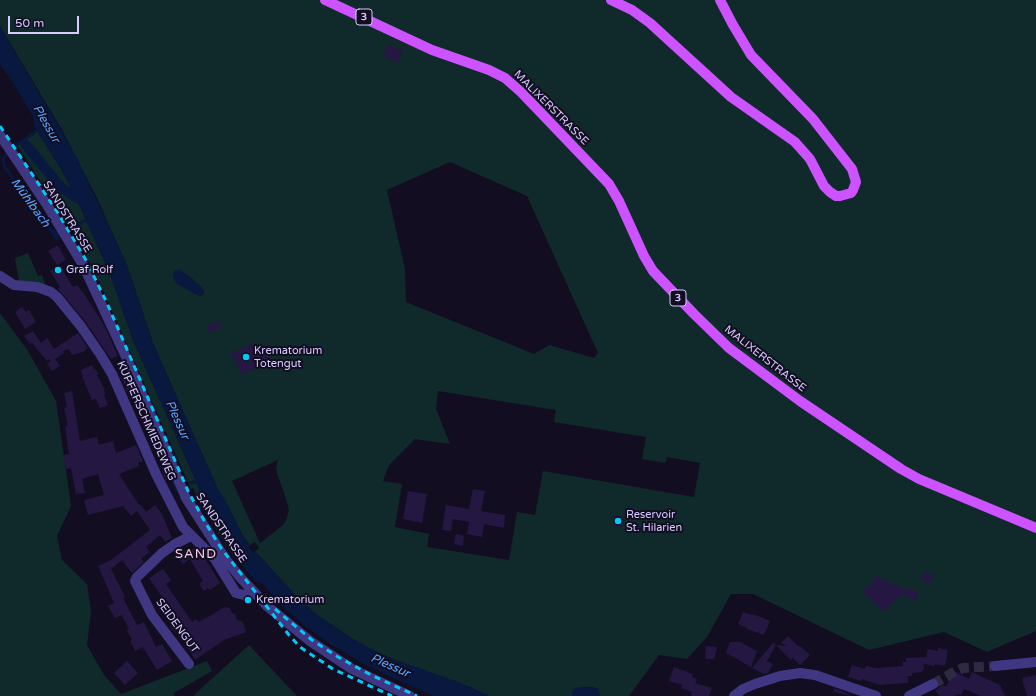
<!DOCTYPE html>
<meta charset="utf-8">
<style>
body{margin:0}
#map{position:relative;width:1036px;height:696px;overflow:hidden;background:#120d21;font-family:"Varela Round",sans-serif}
canvas{display:block}
.scale{position:absolute;left:8px;top:16px;width:71px;height:18px;box-sizing:border-box;border:2px solid #d6ccff;border-top:0;padding-left:5px;font-size:12px;line-height:14px;white-space:nowrap;color:#d6ccff;-webkit-text-stroke:3px #120d21;paint-order:stroke}
</style>
<div id="map">
<canvas width="1036" height="696"></canvas>
<div class="scale">50 m</div>
</div>
<script>
const g = document.querySelector('canvas').getContext('2d');
g.lineJoin = 'round';
function fillPath(path, color) {
  g.fillStyle = color;
  g.fill(path, 'evenodd');
}
function poly(rows) {
  const path = new Path2D();
  for (const r of rows) {
    path.moveTo(r[0], r[1]);
    for (let i = 2; i < r.length; i += 2) path.lineTo(r[i], r[i + 1]);
  }
  return path;
}
function stroke(path, color, width, dash) {
  g.strokeStyle = color;
  g.lineWidth = width;
  g.lineCap = dash ? 'butt' : 'round';
  g.setLineDash(dash || []);
  g.stroke(path);
}
function write(font, color, halo, rows, align = 'center') {
  g.font = font + ' "Varela Round",sans-serif';
  g.lineWidth = 4;
  g.setLineDash([]);
  g.textBaseline = 'middle';
  g.strokeStyle = halo;
  g.fillStyle = color;
  for (const [text, x, y, turn = 0] of rows) {
    g.save();
    g.translate(x, y);
    g.rotate((+turn || 0) * Math.PI / 180);
    g.textAlign = isNaN(turn) ? turn : align;
    if (halo) g.strokeText(text, 0, 0);
    g.fillText(text, 0, 0);
    g.restore();
  }
}
fillPath(poly([
 [0,0,1036,0,1036,631,987,652,944,632,869,650,753,594,731,594,707,637,687,659,659,655,629,696,600,696,598,689,591,687,576,688,572,694,572,696,489,696,470,687,390,658,360,644,316,614,296,596,255,551,259,548,255,542,250,545,243,536,217,487,187,420,153,343,128,268,97,198,62,130,0,26],
 [450,162,527,196,598,353,594,358,549,345,534,354,406,302,405,269,387,190],
 [189,276,202,288,204,292,203,295,196,294,175,281],
 [438,391,556,410,554,422,646,437,642,459,665,463,667,457,700,463,694,497,543,471,535,515,517,512,509,560,427,547,429,534,395,527,402,484,383,481,389,465,415,439,450,444,436,409],
 [278,460,276,467,277,473,287,502,289,511,286,520,283,525,260,543,232,481],
 [37,131,58,164,73,191,110,274,133,340,196,481,204,503,237,555,234,557,215,528,193,488,191,489,94,270,69,225,17,145],
 [28,253,38,276,42,275,47,290,20,287,15,258],
 [0,313,28,351,56,401,71,506,57,536,62,560,87,584,91,611,87,645,104,675,121,694,207,661,212,671,174,693,174,696,0,696],
 [249,645,297,696,194,696,195,694]
]), '#102a2b');
fillPath(poly([
 [0,26,76,156,117,243,128,268,153,343,187,420,217,487,229,507,243,536,250,545,237,555,204,503,196,481,133,340,110,274,73,191,58,164,35,127,33,117,8,74,6,74,0,64],
 [175,270,180,270,189,276,203,289,204,292,203,295,199,296,177,284,173,277,173,273],
 [255,551,296,596,316,614,348,636,375,651,390,658,456,681,489,696,433,696,367,666,330,644,304,625,282,606,242,561],
 [591,687,598,689,600,696,572,696,572,691,576,688]
]), '#08183e');
stroke(poly([
 [17,145,39,129],
 [7,153,3,159,4,166,57,239],
 [70,229,86,220,89,221],
 [51,231,53,230,58,236,61,234],
 [170,473,176,490],
 [190,483,200,481]
]), '#08183e', 3);
stroke(poly([
 [26,145,58,184,66,191,86,203]
]), '#08183e', 10);
stroke(poly([
 [230,533,239,549,262,575]
]), '#08183e', 17);
fillPath(poly([
 [389,44,403,51,397,63,383,55],
 [58,245,66,260,57,265,48,251],
 [59,265,73,287,77,285,85,295,105,327,118,356,111,359,85,321,58,289,60,287,50,271],
 [22,307,26,312,29,310,36,322,25,329,15,312],
 [218,321,221,328,209,333,206,326],
 [33,331,41,343,47,338,54,349,78,333,88,348,83,352,72,355,69,349,63,351,64,353,55,359,60,366,52,371,47,364,51,361,49,359,47,361,32,343,30,344,24,336],
 [253,343,255,349,267,344,272,356,260,361,262,365,241,375,231,353],
 [92,365,94,369,96,370,98,374,97,375,104,388,104,390,105,394,104,395,108,405,100,408,96,399,92,400,83,379,81,370],
 [127,375,136,398,131,400,121,378],
 [72,391,80,441,97,437,99,445,113,441,116,453,136,445,143,461,138,463,139,466,119,474,139,505,140,504,146,512,155,505,162,514,172,538,165,542,160,535,146,547,150,552,141,559,144,562,132,573,122,560,111,569,125,597,123,598,137,625,144,622,156,647,162,644,172,661,157,670,143,647,135,651,130,641,132,640,127,630,129,629,122,615,115,618,108,606,114,603,98,566,111,560,150,530,137,511,131,516,123,506,88,515,84,500,104,495,98,474,82,479,85,493,76,494,71,468,66,469,63,455,69,454,65,427,68,426,64,408,67,407,64,393],
 [167,469,171,479,166,480,162,471],
 [473,489,485,491,481,511,505,515,504,528,484,524,482,537,467,534,469,522,453,519,451,531,442,530,446,505,469,509],
 [408,491,427,494,422,523,403,519],
 [614,516,623,517,622,527,613,526],
 [456,534,464,536,463,546,454,544],
 [194,548,204,557,220,583,210,590,208,588,204,591,199,584,203,581,190,559,183,564,176,554,184,549,186,553],
 [163,569,171,580,166,584,192,622,196,619,198,622,212,615,221,609,226,607,230,608,232,613,235,614,237,620,241,621,243,623,246,632,224,640,195,660,187,647,189,646,179,630,175,633,169,625,172,623,158,604,164,600,149,578],
 [925,571,934,576,929,584,920,579],
 [878,575,885,582,887,580,892,585,895,582,904,591,905,587,919,593,916,601,902,595,903,592,885,612,862,592],
 [743,612,752,615,753,614,770,621,764,635,747,629,747,628,738,624],
 [788,636,798,646,800,646,810,655,800,665,793,658,791,660,776,645,787,646,781,643],
 [730,642,740,642,757,651,751,667,726,653],
 [773,643,776,645,767,661,773,664,768,673,764,674,752,668],
 [706,646,717,647,714,659,705,659],
 [938,648,948,650,945,666,935,664,934,666,924,664,924,670,922,670,922,672,912,673,912,676,908,676,908,683,880,685,862,679,861,681,848,677,852,665,865,669,866,666,877,668,903,666,902,662,910,661,906,661,906,658,926,657,928,649,938,651],
 [127,661,138,673,125,685,114,673],
 [674,667,693,674,692,677,697,679,695,683,712,688,709,696,691,696,692,692,681,688,682,685,669,681],
 [954,671,969,679,972,672,1000,685,1005,696,981,696,964,689,961,695,958,694,955,696,940,696,935,690,943,685,946,687],
 [1036,675,1036,696,1027,696,1022,678],
 [834,688,849,694,851,696,833,692]
]), '#241842');
stroke(poly([
 [933,684,956,671,963,668,995,666]
]), '#2f2a42', 10, [10, 5]);
stroke(poly([
 [0,135,47,205,83,265,126,357,186,498,224,557,239,576,267,606,310,641,352,669,410,696],
 [0,276,14,285,37,287,51,292,57,297,80,325,100,354,112,374,156,474,183,527,215,559,236,593,244,595,252,591],
 [189,664,152,615,135,581,137,577,162,553,175,544,191,536],
 [995,666,1036,662],
 [734,696,743,689,755,684,780,676,800,673,815,675,876,696],
 [909,696,933,684]
]), '#3f3781', 10);
stroke(poly([
 [325,0,432,50,489,70,505,78,521,92,609,184,619,201,644,256,653,271,694,314,729,348,800,401,901,469,919,479,1036,528],
 [611,0,632,10,650,23,731,97,795,142,810,159,824,186,830,192,836,196,840,196,851,193,853,190,856,182,852,169,813,119,751,55,733,25,720,0]
]), '#cc53ff', 10);
stroke(poly([
 [0,126,58,213,86,260,107,303,188,491,205,522,221,548,289,635,300,647,333,669,392,696],
 [275,609,312,640,338,657,371,675,417,696]
]), '#00cbf7', 3, [6, 5]);
for (const [x, y, r, color] of [
 [58,270,4,"#00cbf7"],
 [246,357,4,"#00cbf7"],
 [618,521,4,"#00cbf7"],
 [248,600,4,"#00cbf7"]
]) {
  const dot = new Path2D();
  dot.arc(x, y, r, 0, 2 * Math.PI);
  g.fillStyle = color;
  g.fill(dot);
  stroke(dot, '#120d21', 1.5);
}
for (const [x, y, w] of [
 [364,17,16],
 [678,298,16]
]) {
  const box = new Path2D();
  box.roundRect(x - w / 2, y - 8, w, 16, 3);
  g.fillStyle = '#120d21';
  g.fill(box);
  stroke(box, '#d6ccff', 1);
}
write('bold 10px', '#d6ccff', null, [
 ["3",364,17],
 ["3",678,298]
]);
write('11px', '#d6ccff', '#120d21', [
 ["MALIXERSTRASSE",551,108,45],
 ["SANDSTRASSE",67,217,58],
 ["MALIXERSTRASSE",765,359,38],
 ["KUPFERSCHMIEDEWEG",146,421,66],
 ["SANDSTRASSE",221,528,56],
 ["SEIDENGUT",177,626,54]
]);
write('11px', '#d6ccff', '#120d21', [
 ["Graf Rolf",66,270],
 ["Krematorium",254,351],
 ["Totengut",254,364],
 ["Reservoir",626,515],
 ["St. Hilarien",626,528],
 ["Krematorium",256,600]
], 'left');
write('italic 12px', '#5aa6ff', '#120d21', [
 ["Plessur",46,124,60],
 ["Mühlbach",30,203,54],
 ["Plessur",177,420,66],
 ["Plessur",390,666,24]
]);
g.letterSpacing = '1px';
write('13px', '#ffcee9', '#120d21', [
 ["SAND",196,555]
]);
g.letterSpacing = '0px';
</script>
